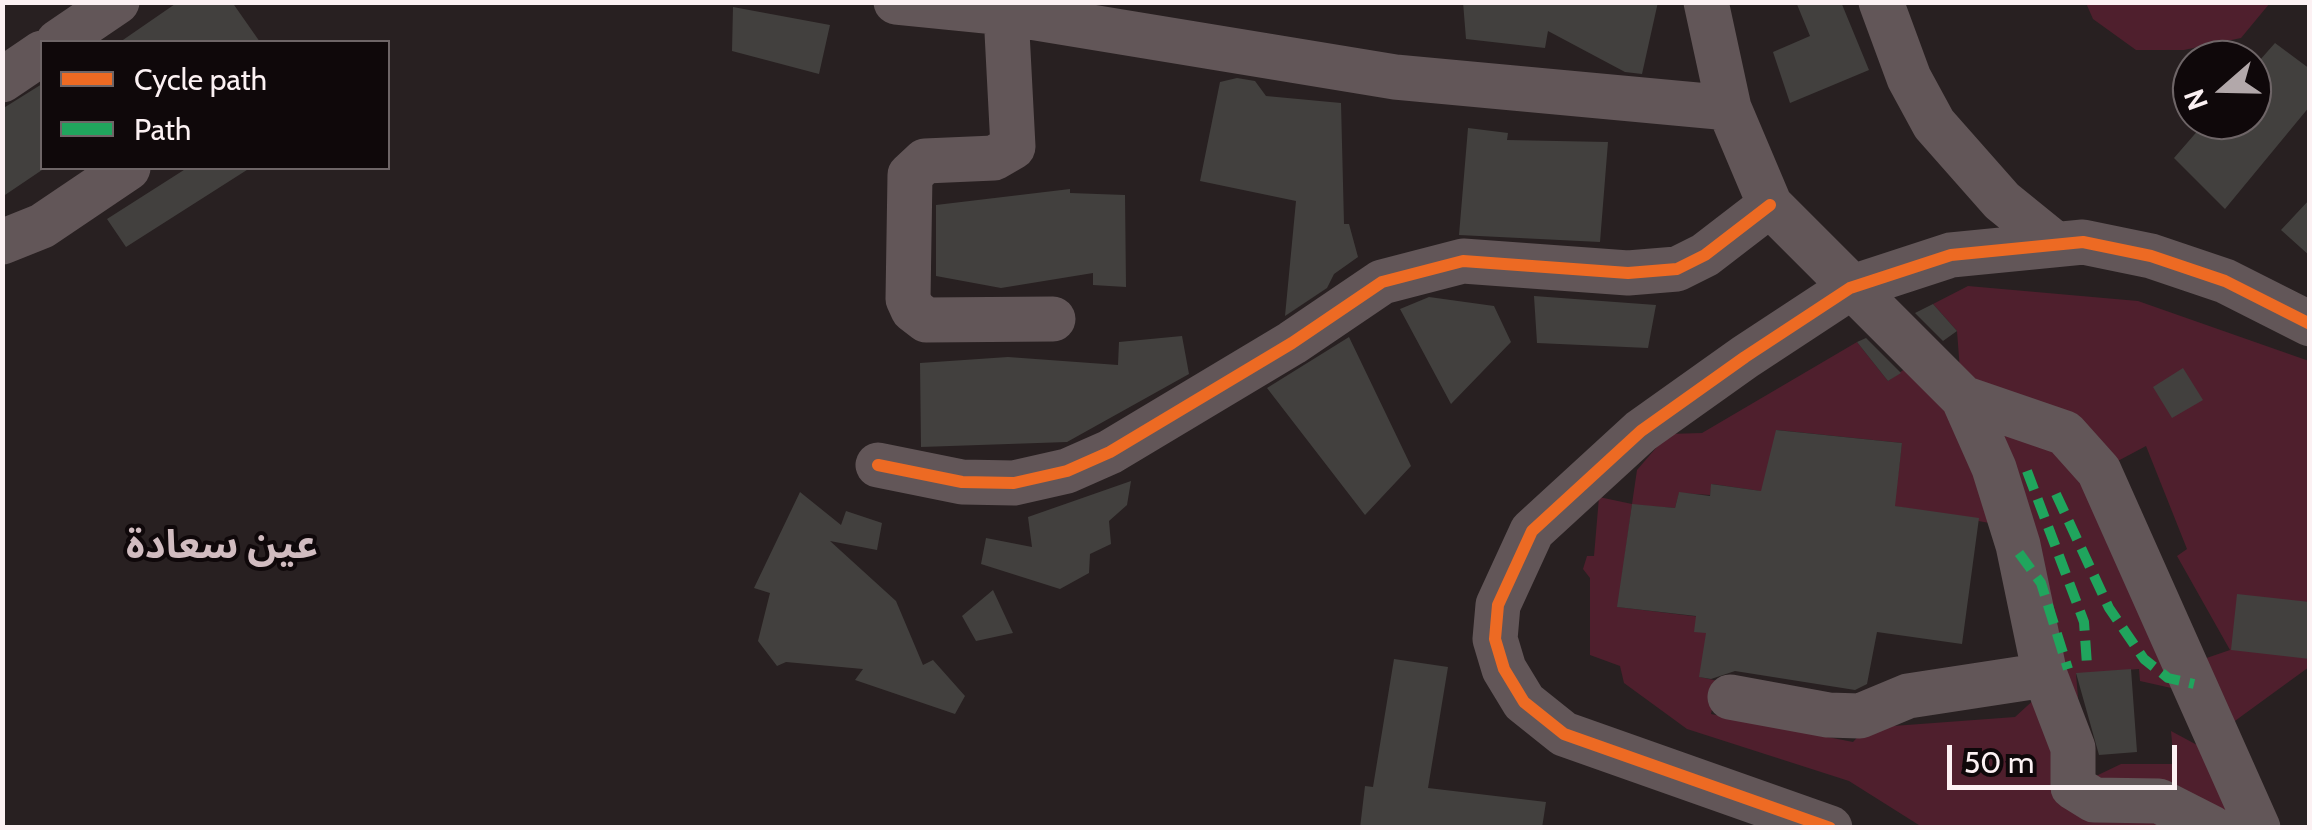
<!DOCTYPE html>
<meta charset="utf-8">
<style>
body{margin:0}
#map{position:relative;width:2312px;height:830px;overflow:hidden;background:#282021;font-family:Cabin,sans-serif}
canvas{display:block}
.frame{position:absolute;inset:0;border:5px solid #fcf1f3;pointer-events:none}
.legend{position:absolute;left:40px;top:40px;width:350px;height:130px;box-sizing:border-box;background:#0f080a;border:2px solid #6e6567;margin:0;padding:12px 18px;list-style:none;font-size:30px;color:#fcf1f3}
.legend li{display:flex;align-items:center;gap:20px;height:50px}
.legend b{width:50px;border:2px solid #6e6567}
.north{position:absolute;left:2172px;top:40px;width:100px;height:100px;box-sizing:border-box;background:#0f080a;border:2px solid #6e6567;border-radius:50%;rotate:250deg;font-size:28px;font-weight:700;line-height:40px;text-align:center;color:#fcf1f3}
.north::after{content:'';display:block;margin:auto;width:35px;height:45px;background:#b2a8aa;clip-path:polygon(50% 0,100% 100%,50% 72%,0 100%)}
.scale{position:absolute;left:1947px;top:745px;width:230px;height:45px;box-sizing:border-box;border:5px solid #fcf1f3;border-top:0;padding-left:12px;font-size:30px;line-height:35px;white-space:nowrap;color:#fcf1f3;-webkit-text-stroke:8px #0f080a;paint-order:stroke}
</style>
<div id="map">
<canvas width="2312" height="830"></canvas>
<div class="frame"></div>
<ul class="legend">
<li><b style="height:12px;background:#ed6a23"></b>Cycle path</li>
<li><b style="height:12px;background:#20a55d"></b>Path</li>
</ul>
<div class="north">N</div>
<div class="scale">50 m</div>
</div>
<script>
const g = document.querySelector('canvas').getContext('2d');
g.lineJoin = 'round';
function fillPath(path, color) {
  g.fillStyle = color;
  g.fill(path, 'evenodd');
}
function poly(rows) {
  const path = new Path2D();
  for (const r of rows) {
    path.moveTo(r[0], r[1]);
    for (let i = 2; i < r.length; i += 2) path.lineTo(r[i], r[i + 1]);
  }
  return path;
}
function stroke(path, color, width, dash) {
  g.strokeStyle = color;
  g.lineWidth = width;
  g.lineCap = dash ? 'butt' : 'round';
  g.setLineDash(dash || []);
  g.stroke(path);
}
function write(font, color, halo, rows, align = 'center') {
  g.font = font + ' Cabin,"Noto Sans Arabic",sans-serif';
  g.lineWidth = 8;
  g.setLineDash([]);
  g.textBaseline = 'middle';
  g.strokeStyle = halo;
  g.fillStyle = color;
  for (const [text, x, y, turn = 0] of rows) {
    g.save();
    g.translate(x, y);
    g.rotate((+turn || 0) * Math.PI / 180);
    g.textAlign = isNaN(turn) ? turn : align;
    if (halo) g.strokeText(text, 0, 0);
    g.fillText(text, 0, 0);
    g.restore();
  }
}
fillPath(poly([
 [2086,3,2270,3,2241,38,2184,50,2136,50,2093,19],
 [1968,286,2138,301,2309,361,2309,667,2217,734,2198,694,2140,681,2139,669,2076,674,2083,756,2073,787,2121,764,2174,764,2171,731,2212,753,2258,827,1922,827,1849,781,1687,729,1624,683,1620,666,1590,655,1590,578,1583,569,1587,556,1594,556,1599,497,1632,504,1637,470,1668,434,1702,433,1857,342,1888,381,1924,355,1962,397,1957,331,1933,304],
 [1777,430,1902,443,1894,506,2012,527,2049,686,2015,717,1866,728,1853,742,1711,714,1718,681,1700,677,1709,618,1618,607,1632,505,1675,508,1679,493,1710,495,1712,484,1767,492],
 [2146,446,2187,549,2177,556,2230,650,2186,665,2099,471]
]), '#4f1f2d');
fillPath(poly([
 [178,2,232,2,260,42,120,42],
 [1463,2,1658,2,1642,74,1625,72,1548,31,1545,48,1466,39],
 [1796,2,1841,2,1869,70,1790,103,1773,52,1810,36],
 [733,7,830,25,819,74,732,51],
 [2275,43,2310,69,2310,106,2225,209,2174,158,2207,120,2252,120,2252,69],
 [1237,78,1255,81,1266,96,1341,103,1344,224,1349,224,1358,257,1334,274,1327,288,1285,316,1296,201,1200,181,1220,82],
 [42,84,42,170,2,197,2,109],
 [1468,128,1508,133,1507,140,1608,142,1600,242,1459,235],
 [187,168,250,168,126,247,107,219],
 [1070,189,1070,193,1125,195,1126,287,1093,285,1093,273,1001,288,936,276,936,205],
 [2310,199,2310,256,2281,230],
 [1534,296,1656,305,1648,348,1537,343],
 [1429,297,1494,306,1511,342,1451,404,1400,309],
 [1933,304,1957,331,1943,341,1915,313],
 [1182,336,1189,374,1067,442,921,447,920,363,1008,357,1118,365,1119,342],
 [1349,337,1411,466,1365,515,1267,388],
 [1866,338,1901,373,1888,381,1857,342],
 [2183,368,2203,400,2172,418,2153,387],
 [1776,430,1902,443,1895,506,1979,518,1962,644,1877,632,1867,684,1855,690,1735,671,1711,679,1699,677,1706,633,1694,632,1696,616,1617,607,1632,504,1675,508,1679,492,1710,496,1711,484,1761,491],
 [1131,481,1127,505,1109,521,1111,544,1090,554,1089,573,1060,589,981,564,986,538,1032,547,1028,517],
 [800,492,841,525,846,511,882,523,877,550,830,541,896,601,923,665,933,660,965,696,955,714,855,680,863,669,786,662,777,666,758,641,770,593,754,588],
 [993,590,1013,633,976,641,962,616],
 [2237,594,2310,602,2310,659,2231,650],
 [1394,659,1448,667,1428,788,1546,802,1542,828,1360,828,1365,786,1373,787],
 [2131,669,2137,752,2099,755,2076,673]
]), '#42403e');
stroke(poly([
 [896,2,1006,13,1395,77,1729,108],
 [1706,2,1729,108,1770,205,1963,398,1994,468,2018,545,2045,675,2073,748,2073,787,2094,800,2159,801,2212,828],
 [1881,2,1909,78,1934,124,2002,201,2055,244],
 [1006,13,1013,147,994,158,925,161,910,175,908,299,913,310,926,320,1053,319],
 [58,42,117,2],
 [2,80,42,53],
 [2,242,42,226,128,168],
 [1963,398,2065,433,2099,471,2258,828],
 [878,465,962,482,1014,483,1067,471,1110,452,1292,343,1382,282,1463,261,1628,273,1677,269,1705,255,1770,205],
 [1730,697,1828,715,1860,716,1908,696,2045,675],
 [1830,828,1564,734,1524,702,1504,669,1495,639,1498,605,1532,531,1641,431,1745,357,1850,288,1951,255,2083,242,2151,256,2225,281,2310,324]
]), '#625658', 45);
stroke(poly([
 [2027,471,2084,622,2087,665],
 [2056,494,2109,608,2144,659,2168,678,2194,684],
 [2019,553,2041,583,2068,669]
]), '#20a55d', 10, [20, 10]);
stroke(poly([
 [878,465,962,482,1014,483,1067,471,1110,452,1292,343,1382,282,1463,261,1628,273,1677,269,1705,255,1770,205],
 [1830,828,1564,734,1524,702,1504,669,1495,639,1498,605,1532,531,1641,431,1745,357,1850,288,1951,255,2083,242,2151,256,2225,281,2310,324]
]), '#ed6a23', 12);
write('bold 40px', '#d1bcc0', '#0f080a', [
 ["عين سعادة",222,546]
]);
</script>
